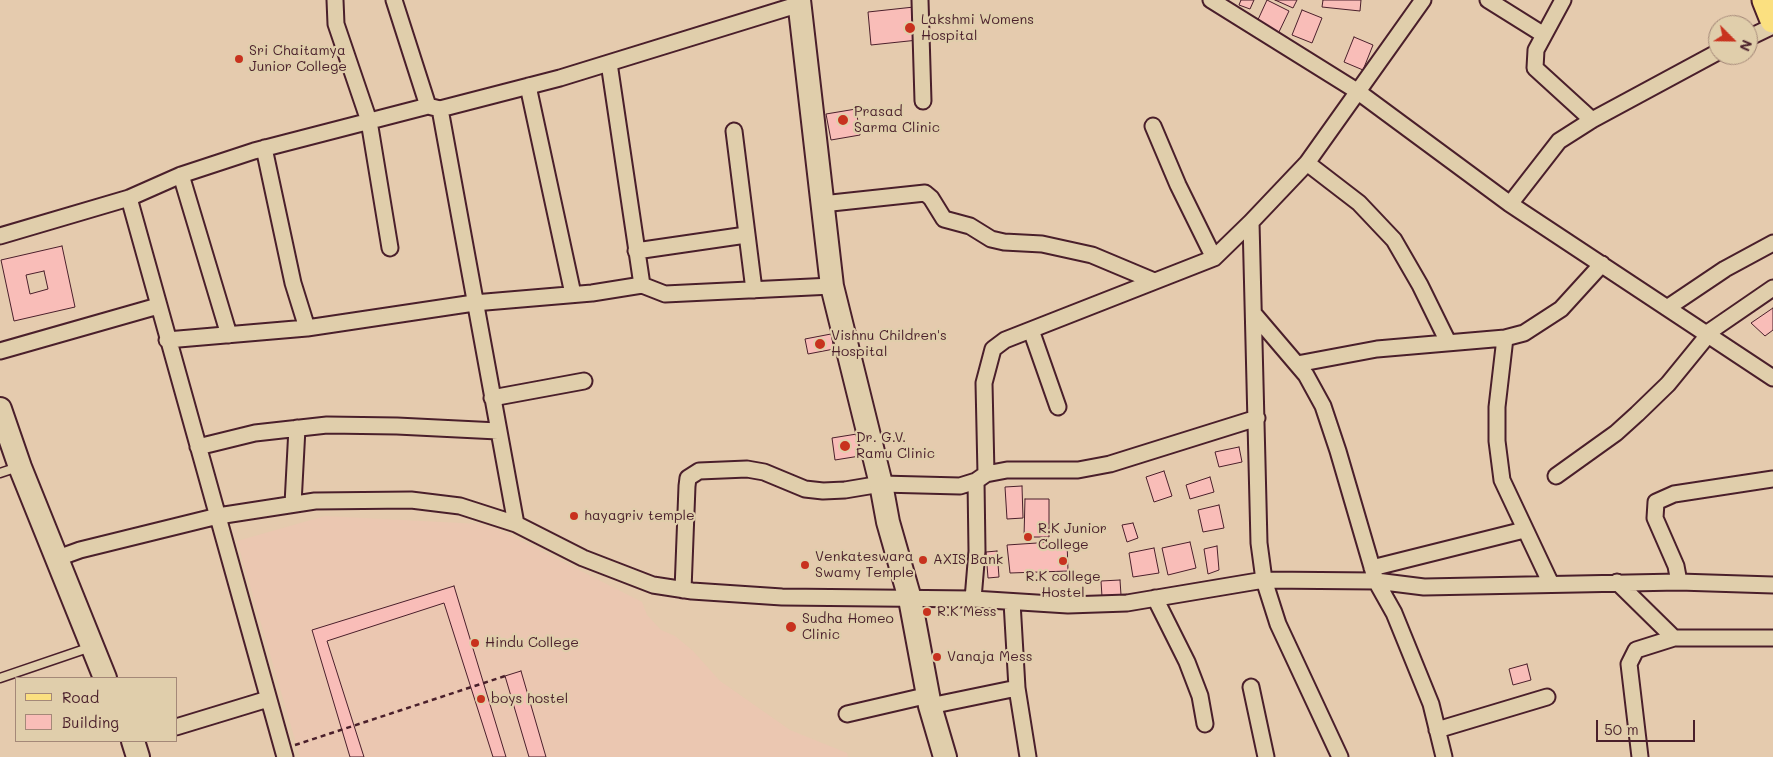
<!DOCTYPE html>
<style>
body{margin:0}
#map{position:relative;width:1773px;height:757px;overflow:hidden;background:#e5cbae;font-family:Mali,sans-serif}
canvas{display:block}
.legend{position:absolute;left:15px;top:677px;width:162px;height:65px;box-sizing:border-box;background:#e0ceab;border:1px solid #a48878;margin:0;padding:6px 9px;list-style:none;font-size:15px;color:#4a1f2b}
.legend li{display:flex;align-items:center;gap:10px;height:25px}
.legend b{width:25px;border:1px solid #a48878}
.north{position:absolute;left:1708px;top:15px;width:50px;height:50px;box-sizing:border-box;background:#e0ceab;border:1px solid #a48878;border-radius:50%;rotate:113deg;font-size:14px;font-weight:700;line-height:20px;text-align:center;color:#4a1f2b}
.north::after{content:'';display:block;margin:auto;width:18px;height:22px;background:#c8321e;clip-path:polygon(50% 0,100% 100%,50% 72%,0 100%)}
.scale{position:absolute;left:1596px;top:720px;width:99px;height:22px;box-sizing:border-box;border:2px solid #4a1f2b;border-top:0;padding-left:6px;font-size:15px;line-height:18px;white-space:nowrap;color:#4a1f2b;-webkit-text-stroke:4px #e0ceab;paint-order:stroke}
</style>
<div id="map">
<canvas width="1773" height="757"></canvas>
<ul class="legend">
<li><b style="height:6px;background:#fbe080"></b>Road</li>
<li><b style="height:14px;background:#f9bdb8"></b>Building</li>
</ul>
<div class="north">N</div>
<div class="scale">50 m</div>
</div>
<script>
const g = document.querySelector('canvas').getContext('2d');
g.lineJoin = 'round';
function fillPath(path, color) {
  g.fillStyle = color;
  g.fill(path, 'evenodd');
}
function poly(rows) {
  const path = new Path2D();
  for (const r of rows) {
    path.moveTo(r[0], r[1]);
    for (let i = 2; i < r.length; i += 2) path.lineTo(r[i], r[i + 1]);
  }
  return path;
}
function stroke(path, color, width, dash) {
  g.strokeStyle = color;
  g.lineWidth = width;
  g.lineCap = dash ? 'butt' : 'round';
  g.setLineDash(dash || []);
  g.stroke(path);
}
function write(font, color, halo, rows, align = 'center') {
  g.font = font + ' Mali,sans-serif';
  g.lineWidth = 4.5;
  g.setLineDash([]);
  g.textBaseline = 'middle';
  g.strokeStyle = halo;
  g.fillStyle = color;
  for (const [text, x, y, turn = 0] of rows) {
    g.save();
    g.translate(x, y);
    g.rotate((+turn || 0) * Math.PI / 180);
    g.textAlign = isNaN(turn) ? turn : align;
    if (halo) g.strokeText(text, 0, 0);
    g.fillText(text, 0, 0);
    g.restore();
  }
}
fillPath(poly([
 [325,516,480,524,500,530,642,602,647,615,661,630,675,636,693,651,720,681,790,730,847,753,848,757,300,757,237,541]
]), '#ebc7b1');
const building = poly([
 [1241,0,1254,0,1250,9,1239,5,1241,0],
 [1267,0,1289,11,1278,34,1256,24,1267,0],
 [1275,0,1297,0,1293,8,1275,0],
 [1323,0,1361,0,1360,11,1322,7,1323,0],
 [914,7,918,40,871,45,868,12,914,7],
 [1302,10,1322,18,1312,43,1292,35,1302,10],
 [1354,37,1373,45,1363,70,1344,62,1354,37],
 [856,109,860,135,831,140,826,114,856,109],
 [62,246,75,307,14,321,1,260,62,246],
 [44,271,48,289,30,294,26,275,44,271],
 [1773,308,1773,330,1765,336,1751,323,1773,308],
 [831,334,834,349,808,354,805,339,831,334],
 [863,433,866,455,835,460,832,438,863,433],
 [1239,447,1242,462,1219,467,1215,452,1239,447],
 [1164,471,1172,496,1154,502,1146,477,1164,471],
 [1210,477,1214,492,1190,499,1186,485,1210,477],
 [1022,486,1023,518,1007,519,1005,487,1022,486],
 [1025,499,1049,499,1049,537,1024,537,1025,499],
 [1219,505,1224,528,1203,532,1198,510,1219,505],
 [1133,523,1138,538,1127,542,1122,525,1133,523],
 [1067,541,1068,571,1010,573,1007,545,1067,541],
 [1190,542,1196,568,1168,575,1162,548,1190,542],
 [1217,546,1219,570,1208,574,1204,549,1217,546],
 [1154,548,1159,573,1133,577,1129,553,1154,548],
 [997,551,999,577,988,578,986,552,997,551],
 [1120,580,1121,595,1102,597,1101,581,1120,580],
 [454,586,506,757,493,757,444,603,327,641,364,757,350,757,312,630,454,586],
 [1527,664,1531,680,1513,685,1509,669,1527,664],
 [521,671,546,757,529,757,505,676,521,671]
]);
fillPath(building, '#f9bdb8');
stroke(building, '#4a1f2b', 1);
const lane = poly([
 [0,473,18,467],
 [0,678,91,647]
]);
const street = poly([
 [335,0,336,24,369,121,390,248],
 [394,0,428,106],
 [920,0,923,101],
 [1211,0,1357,91,1510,204,1773,378],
 [1488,0,1544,35],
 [1563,0,1536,50,1535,68,1592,120],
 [1748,38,1773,26],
 [609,63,642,285,665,294,832,286],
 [528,86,573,294],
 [440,109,516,524],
 [1153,126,1178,185,1214,258],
 [734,131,754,290],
 [264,148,293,283,307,328],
 [1307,163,1359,203,1394,240,1420,285,1448,342],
 [181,175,229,335],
 [129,198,285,757],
 [822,204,925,193,931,198,944,219,970,226,991,239,1004,242,1042,244,1092,255,1154,281],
 [1510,204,1559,141,1592,120,1718,52],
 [0,236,129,198,181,175,254,151,428,106,440,109,560,78,800,4],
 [636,251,746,235],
 [1667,308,1725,269,1773,243],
 [1254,314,1306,375,1323,406,1338,451,1376,581,1394,613,1431,704,1444,757],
 [1031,330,1058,407],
 [1706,334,1773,288],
 [1505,338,1497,407,1497,441,1502,480,1551,584],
 [167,340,307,328,474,303,592,293,642,285],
 [0,351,158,306],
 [1297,364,1377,349,1505,338,1524,333,1561,309,1602,264],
 [492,398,584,381],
 [198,447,255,433,327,425,397,426,498,431],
 [986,474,984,383,993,349,1005,340,1214,258,1251,222],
 [1556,476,1616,433,1637,414,1668,384,1708,335],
 [293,504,297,428],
 [58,558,80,550,218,516,315,501,411,500,460,506,516,524,583,558,653,585,692,591,782,597,973,599,1068,605,1127,603,1264,580,1376,581,1424,587,1679,582,1773,585],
 [1372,568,1524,530],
 [1617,582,1674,638,1636,650,1629,664,1640,757],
 [1679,582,1676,566,1655,518,1656,502,1674,494,1773,479],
 [683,590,687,486,688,478,699,471,747,469,764,472,805,489,823,491,845,490,881,484,960,486,976,481,986,474,1007,470,1078,470,1110,464,1257,418],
 [1155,598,1187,662,1200,696,1205,724],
 [973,599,977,551,976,481],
 [1012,602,1017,688,1028,757],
 [1674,638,1773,638],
 [1251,687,1266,757],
 [930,706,1017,688],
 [847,714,929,695],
 [176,727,268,699],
 [1437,730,1547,697],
 [1340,757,1278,624,1264,580,1259,543,1251,222,1307,163,1423,0]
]);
const secondary = poly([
 [799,0,832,286,881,484,888,522,910,599,930,706,945,757],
 [0,409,20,467,105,678],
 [133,741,138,757]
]);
const primary = poly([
 [1765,0,1773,20]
]);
stroke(lane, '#4a1f2b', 11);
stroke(street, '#4a1f2b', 19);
stroke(secondary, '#4a1f2b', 26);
stroke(primary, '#4a1f2b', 29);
stroke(poly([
 [295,745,505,676]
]), '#4a1f2b', 2.5, [5, 4]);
stroke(lane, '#e0ceab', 8);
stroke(street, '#e0ceab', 15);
stroke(secondary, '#e0ceab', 22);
stroke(primary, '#fbe080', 25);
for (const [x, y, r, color] of [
 [910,28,6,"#c8321e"],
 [239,59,5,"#c8321e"],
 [843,120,6,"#c8321e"],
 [820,344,6,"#c8321e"],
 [845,446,6,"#c8321e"],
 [574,516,5,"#c8321e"],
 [1028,537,5,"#c8321e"],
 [923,560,5,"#c8321e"],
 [1063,561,5,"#c8321e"],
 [805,565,5,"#c8321e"],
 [927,612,5,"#c8321e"],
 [791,627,6,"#c8321e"],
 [475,643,5,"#c8321e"],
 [937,657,5,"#c8321e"],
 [481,699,5,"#c8321e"]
]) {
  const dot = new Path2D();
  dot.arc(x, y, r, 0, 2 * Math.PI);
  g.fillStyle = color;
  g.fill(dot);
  stroke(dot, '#e0ceab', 2);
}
write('14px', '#4a1f2b', '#e0ceab', [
 ["Lakshmi Womens",921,20],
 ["Hospital",921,36],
 ["Sri Chaitamya",249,51],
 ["Junior College",249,67],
 ["Prasad",854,112],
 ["Sarma Clinic",854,128],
 ["Vishnu Children's",831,336],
 ["Hospital",831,352],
 ["Dr. G.V.",856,438],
 ["Ramu Clinic",856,454],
 ["hayagriv temple",584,516],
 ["R.K Junior",1038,529],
 ["College",1038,545],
 ["Venkateswara",815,557],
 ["Swamy Temple",815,573],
 ["AXIS Bank",933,560],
 ["R.K college",1063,577,"center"],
 ["Hostel",1063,593,"center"],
 ["R.K Mess",937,612],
 ["Sudha Homeo",802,619],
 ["Clinic",802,635],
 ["Hindu College",485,643],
 ["Vanaja Mess",947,657],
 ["boys hostel",491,699]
], 'left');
</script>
